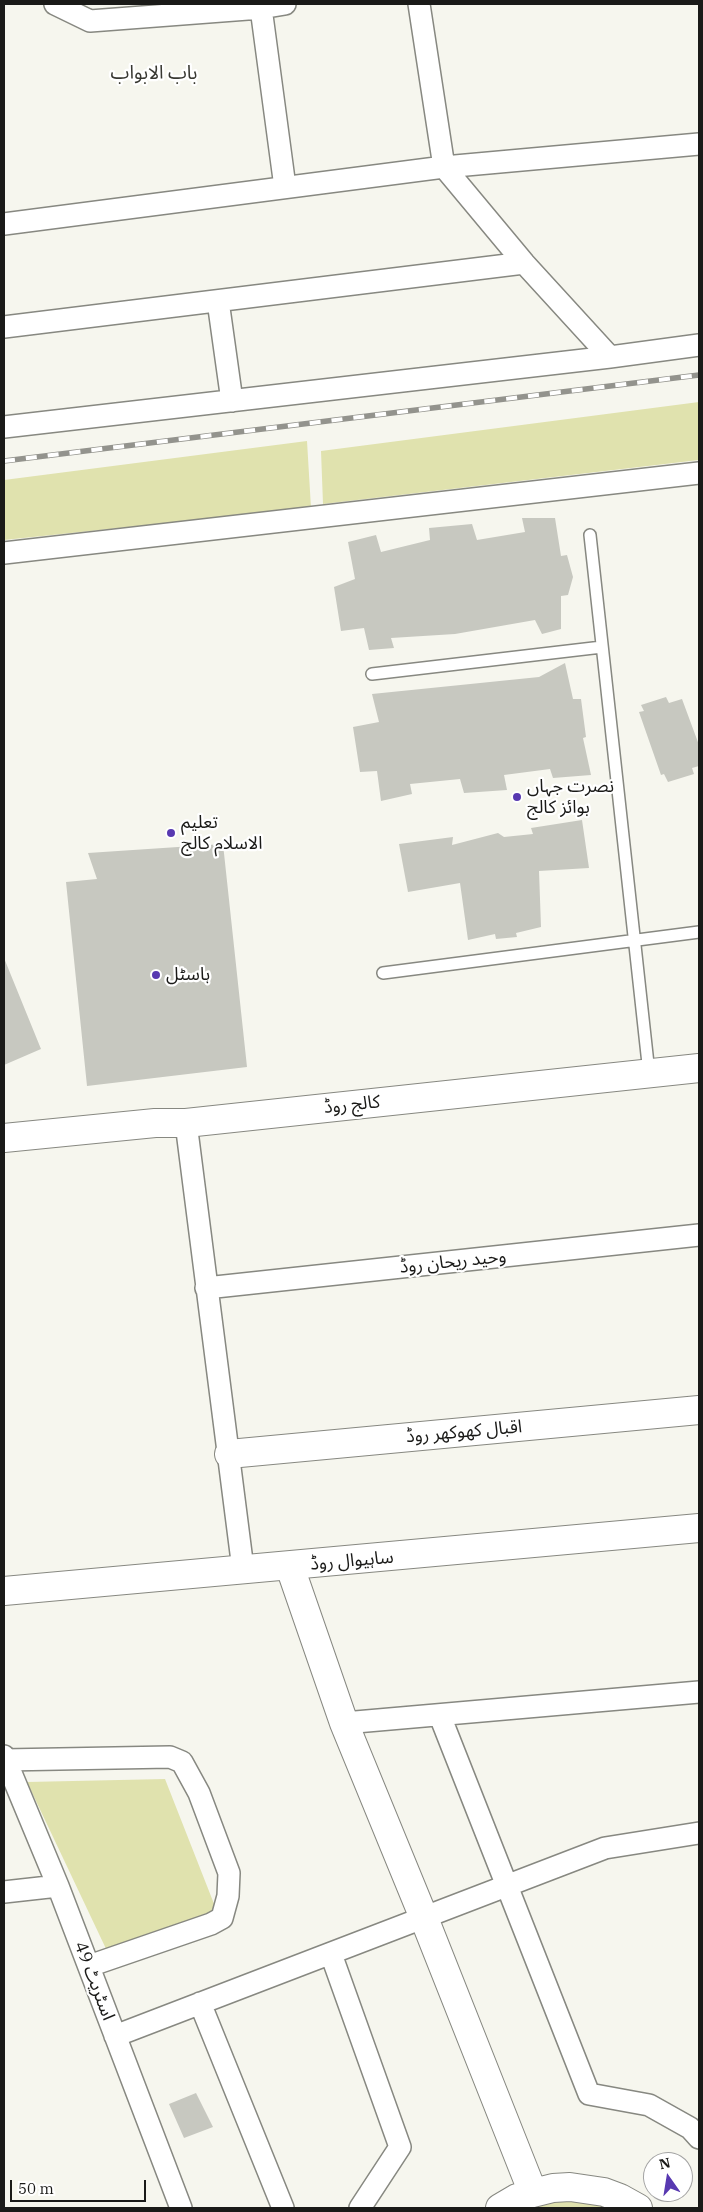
<!DOCTYPE html>
<meta charset="utf-8">
<style>
body{margin:0}
#map{position:relative;width:703px;height:2212px;overflow:hidden;background:#f6f6ee;font-family:"IBM Plex Serif",serif}
canvas{display:block}
.frame{position:absolute;inset:0;border:5px solid #1a1a18;pointer-events:none}
.north{position:absolute;left:643px;top:2152px;width:50px;height:50px;box-sizing:border-box;background:#fff;border:1px solid #a3a3a3;border-radius:50%;rotate:347deg;font-size:14px;font-weight:700;line-height:20px;text-align:center;color:#1a1a18}
.north::after{content:'';display:block;margin:auto;width:18px;height:22px;background:#5839b1;clip-path:polygon(50% 0,100% 100%,50% 72%,0 100%)}
.scale{position:absolute;left:10px;top:2180px;width:136px;height:22px;box-sizing:border-box;border:2px solid #1a1a18;border-top:0;padding-left:6px;font-size:15px;line-height:18px;white-space:nowrap;color:#1a1a18;-webkit-text-stroke:4px #fff;paint-order:stroke}
</style>
<div id="map">
<canvas width="703" height="2212"></canvas>
<div class="frame"></div>
<div class="north">N</div>
<div class="scale">50 m</div>
</div>
<script>
const g = document.querySelector('canvas').getContext('2d');
g.lineJoin = 'round';
function fillPath(path, color) {
  g.fillStyle = color;
  g.fill(path, 'evenodd');
}
function poly(rows) {
  const path = new Path2D();
  for (const r of rows) {
    path.moveTo(r[0], r[1]);
    for (let i = 2; i < r.length; i += 2) path.lineTo(r[i], r[i + 1]);
  }
  return path;
}
function stroke(path, color, width, dash) {
  g.strokeStyle = color;
  g.lineWidth = width;
  g.lineCap = dash ? 'butt' : 'round';
  g.setLineDash(dash || []);
  g.stroke(path);
}
function write(font, color, halo, rows, align = 'center') {
  g.font = font + ' "IBM Plex Serif","Noto Sans Arabic",serif';
  g.lineWidth = 4.5;
  g.setLineDash([]);
  g.textBaseline = 'middle';
  g.strokeStyle = halo;
  g.fillStyle = color;
  for (const [text, x, y, turn = 0] of rows) {
    g.save();
    g.translate(x, y);
    g.rotate((+turn || 0) * Math.PI / 180);
    g.textAlign = isNaN(turn) ? turn : align;
    if (halo) g.strokeText(text, 0, 0);
    g.fillText(text, 0, 0);
    g.restore();
  }
}
fillPath(poly([
 [699,402,699,460,323,504,321,451],
 [307,441,311,508,4,540,4,480],
 [165,1779,218,1914,108,1953,27,1782],
 [563,2200,590,2201,614,2208,533,2208]
]), '#e0e2ae');
fillPath(poly([
 [522,518,555,518,561,556,567,555,573,577,568,595,561,596,561,629,542,634,535,620,455,634,391,638,394,648,369,650,364,628,341,631,334,587,355,579,348,542,376,535,381,552,430,540,429,528,472,524,477,540,525,532],
 [565,663,573,699,581,699,586,737,583,738,591,775,553,778,550,769,504,775,507,790,464,793,460,779,410,784,412,794,381,801,377,771,360,772,353,727,379,722,372,694,539,677],
 [666,697,669,703,682,699,699,745,699,766,692,768,694,774,668,782,664,774,661,775,639,712,644,711,641,705],
 [582,820,589,868,539,871,541,927,516,933,517,937,496,939,495,934,468,940,460,883,408,892,399,844,453,837,452,845,498,833,504,837,533,834,531,828],
 [223,844,247,1067,87,1086,66,882,97,879,88,853],
 [4,958,41,1049,4,1065],
 [196,2093,213,2127,184,2138,169,2104]
]), '#c7c8c0');
const service = poly([
 [590,535,649,1073],
 [372,674,602,647],
 [383,973,699,932]
]);
const minor = poly([
 [55,4,90,21,261,8,285,4],
 [419,4,444,167,524,263,610,357],
 [261,8,285,187],
 [4,224,444,167,699,144],
 [218,301,232,401],
 [4,327,524,263],
 [4,427,610,357,699,345],
 [4,553,699,473],
 [186,1123,243,1569],
 [206,1288,699,1235],
 [440,1716,589,2094,649,2105,690,2128,699,2138],
 [344,1723,699,1692],
 [4,1756,58,1886,181,2208],
 [4,1760,170,1757,182,1762,199,1793,229,1873,228,1896,222,1918,211,1924,89,1966],
 [4,1892,58,1886],
 [331,1954,400,2147,360,2208],
 [200,2003,283,2208],
 [115,2036,605,1848,699,1833]
]);
const tertiary = poly([
 [229,1454,699,1410],
 [290,1567,344,1723,424,1918,533,2193],
 [500,2208,517,2198,533,2193,553,2188,570,2187,604,2192,620,2198,638,2208]
]);
const secondary = poly([
 [4,1138,155,1123,186,1123,699,1068]
]);
const primary = poly([
 [4,1591,699,1528]
]);
stroke(service, '#878881', 14);
stroke(minor, '#878881', 24);
stroke(tertiary, '#878881', 30);
stroke(secondary, '#878881', 30);
stroke(primary, '#878881', 30);
stroke(service, '#fff', 11);
stroke(minor, '#fff', 21);
stroke(tertiary, '#fff', 28);
stroke(secondary, '#fff', 28);
stroke(primary, '#fff', 28);
const rail = poly([
 [4,461,699,375]
]);
stroke(rail, '#93938d', 5.5);
stroke(rail, '#fff', 4, [11]);
for (const [x, y, r, color] of [
 [517,797,5,"#5839b1"],
 [171,833,5,"#5839b1"],
 [156,975,5,"#5839b1"]
]) {
  const dot = new Path2D();
  dot.arc(x, y, r, 0, 2 * Math.PI);
  g.fillStyle = color;
  g.fill(dot);
  stroke(dot, '#fff', 2);
}
write('18px', '#1a1a18', '#fff', [
 ["نصرت جہاں",527,787],
 ["بوائز کالج",527,808],
 ["تعلیم",181,823],
 ["الاسلام کالج",181,844],
 ["ہاسٹل",166,975]
], 'left');
write('18px', '#1a1a18', '#fff', [
 ["کالج روڈ",352,1105,-6],
 ["وحید ریحان روڈ",453,1262,-6],
 ["اقبال کھوکھر روڈ",464,1432,-5],
 ["ساہیوال روڈ",352,1561,-5],
 ["اسٹریٹ 49",94,1981,69]
]);
write('19px', '#383832', '#fff', [
 ["باب الابواب",154,74]
]);
</script>
